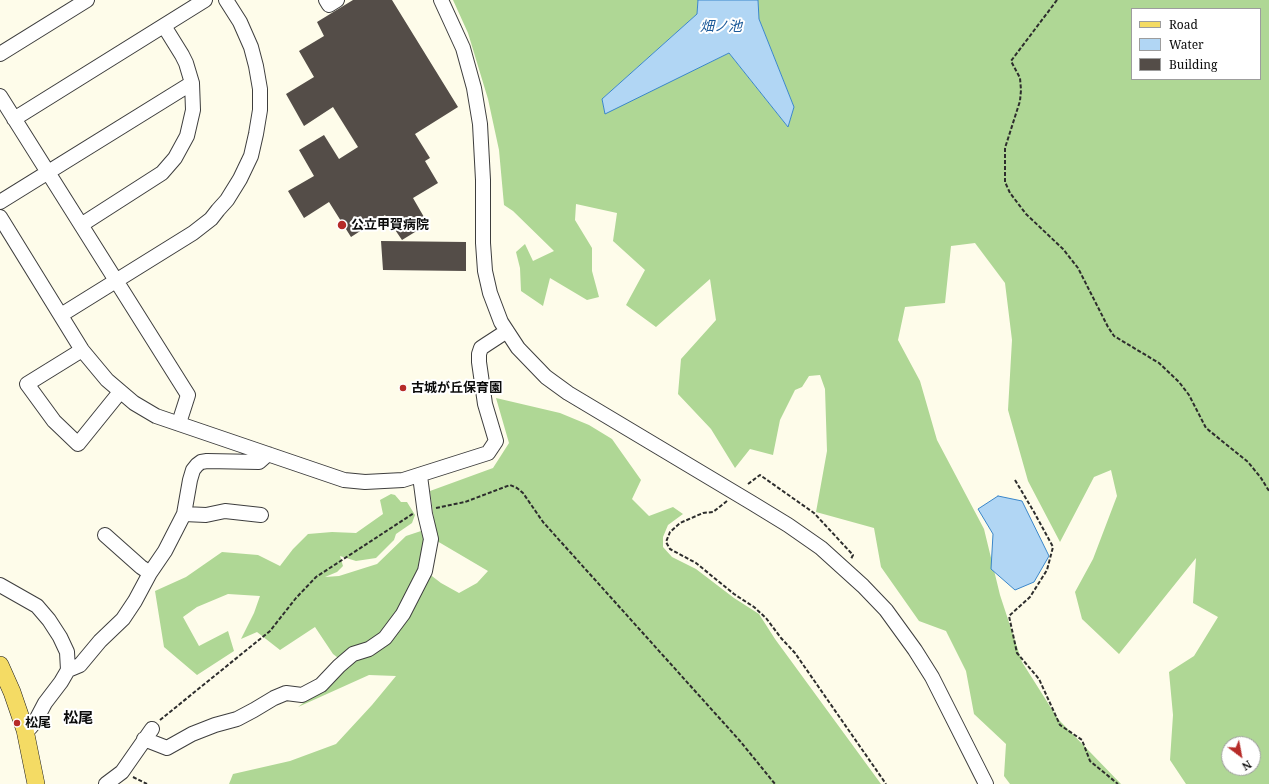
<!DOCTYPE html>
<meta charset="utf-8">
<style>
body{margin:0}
#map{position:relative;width:1269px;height:784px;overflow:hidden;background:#fefcea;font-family:"Noto Serif",serif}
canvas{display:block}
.legend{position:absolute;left:1131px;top:8px;width:130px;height:72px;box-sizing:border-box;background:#fff;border:1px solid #9d9d9d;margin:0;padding:5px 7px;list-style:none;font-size:12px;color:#0b0b0b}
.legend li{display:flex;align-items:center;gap:8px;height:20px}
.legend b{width:20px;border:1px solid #9d9d9d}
.north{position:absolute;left:1221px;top:736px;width:40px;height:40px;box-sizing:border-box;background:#fff;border:1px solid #9d9d9d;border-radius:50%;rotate:148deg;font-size:11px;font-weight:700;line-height:16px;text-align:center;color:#0b0b0b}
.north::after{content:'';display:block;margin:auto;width:14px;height:18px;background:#b62b28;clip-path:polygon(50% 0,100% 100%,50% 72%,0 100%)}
</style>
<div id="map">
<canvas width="1269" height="784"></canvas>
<ul class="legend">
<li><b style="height:5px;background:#f4db64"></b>Road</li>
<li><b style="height:11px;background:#b1d6f4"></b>Water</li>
<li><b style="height:11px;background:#544d48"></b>Building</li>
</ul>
<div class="north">N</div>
</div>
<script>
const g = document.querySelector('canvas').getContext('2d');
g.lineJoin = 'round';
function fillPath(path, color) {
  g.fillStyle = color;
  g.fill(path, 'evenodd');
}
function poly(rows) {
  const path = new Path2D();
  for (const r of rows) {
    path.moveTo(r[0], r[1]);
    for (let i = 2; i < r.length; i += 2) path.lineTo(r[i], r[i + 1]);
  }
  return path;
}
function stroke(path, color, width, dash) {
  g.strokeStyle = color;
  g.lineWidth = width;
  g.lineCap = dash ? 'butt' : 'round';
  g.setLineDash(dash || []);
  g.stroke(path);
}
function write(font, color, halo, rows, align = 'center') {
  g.font = font + ' "Noto Serif","Noto Sans JP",serif';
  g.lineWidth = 4;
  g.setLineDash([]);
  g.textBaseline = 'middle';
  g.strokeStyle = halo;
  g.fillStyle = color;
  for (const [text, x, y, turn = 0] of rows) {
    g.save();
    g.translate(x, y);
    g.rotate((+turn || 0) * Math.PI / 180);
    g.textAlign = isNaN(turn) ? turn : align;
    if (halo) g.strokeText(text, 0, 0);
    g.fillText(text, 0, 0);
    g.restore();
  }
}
fillPath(poly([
 [453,0,698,0,697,14,602,99,605,113,729,53,788,127,794,107,759,19,758,0,1269,0,1269,784,1186,784,1170,760,1173,715,1169,672,1194,656,1218,617,1193,603,1196,558,1119,654,1082,619,1075,592,1093,559,1117,496,1111,470,1094,477,1060,542,1028,481,1008,410,1012,340,1005,283,975,243,951,246,945,303,905,307,898,340,920,381,937,440,984,529,1000,595,1022,662,1058,719,1121,784,1010,784,1004,776,1006,744,974,714,966,671,946,631,919,621,881,567,874,528,816,512,827,451,825,389,820,375,809,376,802,387,795,390,780,420,773,455,750,449,735,468,711,429,678,394,681,359,716,320,710,279,656,327,626,305,645,270,613,241,617,213,576,204,575,220,592,248,592,271,599,297,587,300,550,278,543,306,521,291,520,268,516,252,525,244,533,261,554,251,513,211,504,205,499,150,488,99,468,33],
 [1132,9,1260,9,1260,79,1132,79],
 [1229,744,1253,744,1253,768,1229,768],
 [496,398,560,413,589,425,612,439,641,480,632,499,649,516,673,507,683,514,668,525,663,537,663,547,672,557,696,569,734,598,759,614,775,639,881,784,229,784,233,774,290,761,336,744,372,705,396,676,369,675,298,707,350,667,333,654,315,627,280,650,257,632,241,639,254,613,260,596,228,594,197,607,183,617,199,646,228,631,234,651,197,675,164,647,155,591,186,577,222,552,258,555,280,566,293,549,308,534,332,532,356,533,383,514,380,500,391,494,395,495,401,502,407,502,415,515,412,523,396,534,394,540,376,558,356,561,340,556,343,566,337,572,325,577,339,576,377,564,406,536,421,531,426,547,424,570,441,583,459,593,477,583,488,571,437,541,430,491,493,468,509,443]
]), '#afd795');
const water = poly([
 [698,0,758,0,759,19,794,107,788,127,729,53,605,114,602,99,697,14,698,0],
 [998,496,1022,501,1049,556,1034,582,1015,590,991,569,993,534,978,509,998,496]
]);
fillPath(water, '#b1d6f4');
stroke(water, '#3a86c9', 1);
fillPath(poly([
 [353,0,392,0,458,107,415,134,430,158,425,161,438,183,413,198,428,224,402,240,385,215,351,237,329,202,304,218,288,191,314,176,299,150,324,135,339,159,358,147,333,107,304,126,286,94,314,77,299,51,324,36,317,22],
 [381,241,466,242,466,271,383,270]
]), '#544d48');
const minor = poly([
 [326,0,329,5,337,0],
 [441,0,463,48,474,88,480,124,483,180,483,243,485,271,490,293,501,322,518,348,546,377,568,393,752,503,788,525,821,548,863,586,886,610,915,650,932,677,986,784],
 [0,54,87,0],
 [0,96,188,395,179,423],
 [14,119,205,0],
 [0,202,192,83],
 [0,217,82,350,107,380,134,403,156,416,344,480,365,482,403,480,488,453,496,441,485,404,479,362,479,354,481,348,487,344,507,331],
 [81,225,162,173,175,158,187,136,193,110,192,83,186,63,182,55,164,26],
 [61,315,193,233,211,219,218,210,227,200,240,179,251,156,256,134,260,110,260,89,256,66,251,47,240,22,226,0],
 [82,350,27,384,54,421,78,444,120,392],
 [184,514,206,515,225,511,261,515],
 [105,535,141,567,150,573],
 [0,585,37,606,49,620,60,637,67,652,68,670,61,682,45,703,35,722,30,728,25,730],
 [68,670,80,665,100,641,123,619,135,601,150,573,165,551,184,514,190,480,193,470,197,465,201,462,207,461,259,462,268,454],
 [144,739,167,748,192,734,215,725,237,719,254,710,274,698,286,693,302,695,321,685,339,666,353,654,369,649,385,638,403,614,425,571,431,539,425,514,420,476],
 [106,784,122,772,152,729]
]);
const major = poly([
 [0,665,12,692,25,730,36,784]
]);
stroke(minor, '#3e3e3e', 16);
stroke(major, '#1c1c1c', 18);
stroke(poly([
 [1057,0,1011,61,1020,78,1021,90,1020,101,1005,148,1005,182,1010,193,1026,214,1063,249,1078,268,1108,327,1114,336,1159,363,1179,382,1189,395,1206,428,1248,462,1261,478,1269,491],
 [1015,480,1034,512,1053,547,1047,570,1030,597,1009,616,1017,653,1039,679,1060,725,1082,740,1090,761,1118,784],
 [748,484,760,475,814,513,853,555,851,559],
 [727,501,713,512,703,513,680,523,670,532,666,542,670,549,696,563,734,594,754,607,766,618,781,638,795,653,886,784],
 [436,508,465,502,510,485,517,488,523,493,543,522,740,741,775,784],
 [160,720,270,631,296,598,316,577,414,513],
 [133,777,147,784]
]), '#2d2d2d', 2, [4, 2]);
stroke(minor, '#fff', 14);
stroke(major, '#f4db64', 17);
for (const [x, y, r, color] of [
 [342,225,5,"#b62b28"],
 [403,388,4,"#b62b28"],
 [17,723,4,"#b62b28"]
]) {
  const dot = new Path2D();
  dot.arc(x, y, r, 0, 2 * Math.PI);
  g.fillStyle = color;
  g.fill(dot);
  stroke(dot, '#fff', 1.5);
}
write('bold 13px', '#0b0b0b', '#fff', [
 ["公立甲賀病院",351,225],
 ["古城が丘保育園",411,388],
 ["松尾",25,723]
], 'left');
write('italic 14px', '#195898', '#fff', [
 ["畑ノ池",721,27]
]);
write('bold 15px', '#0b0b0b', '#fff', [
 ["松尾",78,719]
]);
</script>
